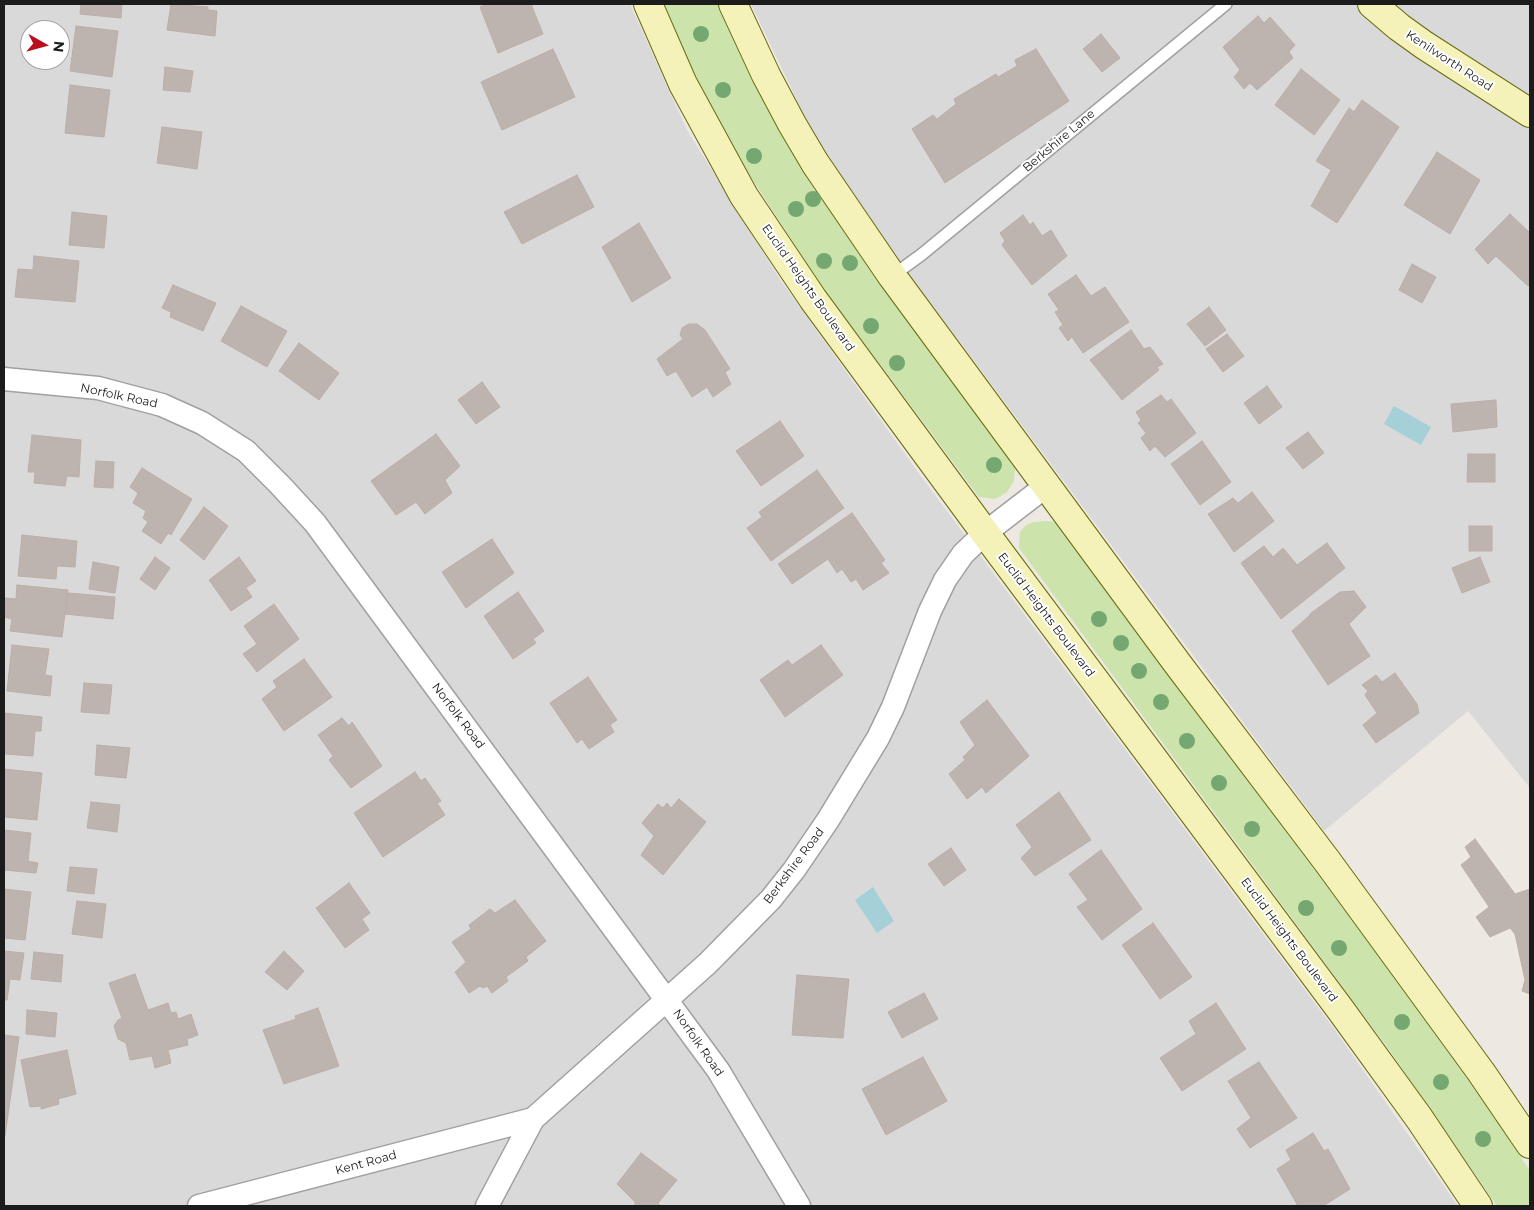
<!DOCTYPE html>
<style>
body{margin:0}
#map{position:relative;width:1534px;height:1210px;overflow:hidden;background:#ede8e2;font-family:Montserrat,sans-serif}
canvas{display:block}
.frame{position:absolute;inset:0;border:5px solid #1c1c1c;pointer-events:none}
.north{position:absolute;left:20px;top:20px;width:50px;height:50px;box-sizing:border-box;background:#fff;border:1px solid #a4a4a4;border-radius:50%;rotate:97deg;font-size:14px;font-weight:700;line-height:20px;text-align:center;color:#1c1c1c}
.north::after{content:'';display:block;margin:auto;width:18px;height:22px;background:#ba0e1d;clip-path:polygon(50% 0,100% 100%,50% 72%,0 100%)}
</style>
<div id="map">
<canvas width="1534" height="1210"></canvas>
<div class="frame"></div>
<div class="north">N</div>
</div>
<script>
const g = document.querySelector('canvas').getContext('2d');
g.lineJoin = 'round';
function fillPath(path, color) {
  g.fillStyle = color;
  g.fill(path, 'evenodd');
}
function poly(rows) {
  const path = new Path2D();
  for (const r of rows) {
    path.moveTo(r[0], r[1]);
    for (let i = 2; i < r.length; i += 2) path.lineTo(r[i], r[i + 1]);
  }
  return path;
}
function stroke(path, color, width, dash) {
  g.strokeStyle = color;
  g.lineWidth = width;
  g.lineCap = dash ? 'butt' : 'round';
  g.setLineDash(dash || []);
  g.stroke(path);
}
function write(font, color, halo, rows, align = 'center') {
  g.font = font + ' Montserrat,sans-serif';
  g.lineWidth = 4;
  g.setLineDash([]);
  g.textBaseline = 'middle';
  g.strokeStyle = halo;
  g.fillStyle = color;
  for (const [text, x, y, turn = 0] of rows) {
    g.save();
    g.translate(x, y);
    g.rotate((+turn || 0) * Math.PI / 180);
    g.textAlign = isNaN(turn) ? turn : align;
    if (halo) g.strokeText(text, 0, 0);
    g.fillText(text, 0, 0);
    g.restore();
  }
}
fillPath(poly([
 [4,4,630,4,687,130,779,278,920,475,1335,1030,1458,1206,4,1206],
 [30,30,60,30,60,60,30,60],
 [751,4,1530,4,1530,788,1468,711,1324,831,870,221,813,134]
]), '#dad9d9');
fillPath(poly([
 [664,4,719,4,777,120,810,181,872,273,1005,452,1015,469,1014,481,1007,492,995,499,979,497,821,285,754,182,719,125,677,38],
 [1047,521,1056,522,1306,856,1482,1099,1530,1171,1530,1206,1497,1206,1390,1051,1019,548,1020,532,1026,525,1034,522]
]), '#cce4ab');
fillPath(poly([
 [1394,406,1431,427,1421,445,1384,424],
 [873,887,894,921,877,933,855,900]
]), '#a5d0d8');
const building = poly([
 [81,4,122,4,121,18,80,14,81,4],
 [171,4,208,7,208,10,217,11,215,36,167,30,171,4],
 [487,4,531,4,543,34,498,53,480,7,487,4],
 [1258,16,1264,23,1270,17,1295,45,1289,52,1293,58,1257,90,1250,83,1244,89,1234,77,1240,70,1223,47,1258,16],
 [76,26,118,31,112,77,70,71,76,26],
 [1101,34,1120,58,1102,72,1083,49,1101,34],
 [553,49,575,97,502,130,481,82,553,49],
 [1036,49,1069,101,945,183,912,129,933,115,937,119,956,104,954,99,996,74,998,77,1017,66,1015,60,1036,49],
 [165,67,193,71,190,92,163,90,165,67],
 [1301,69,1340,100,1314,135,1275,105,1301,69],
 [70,85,110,90,104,137,65,133,70,85],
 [1362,100,1399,127,1337,223,1311,206,1331,170,1316,161,1349,108,1354,112,1362,100],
 [162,127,202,132,197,169,157,163,162,127],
 [1437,152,1480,180,1450,234,1404,205,1437,152],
 [577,175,594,207,522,244,504,212,577,175],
 [72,212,107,216,104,248,69,245,72,212],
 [1510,214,1530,233,1530,284,1528,286,1496,256,1488,264,1475,249,1510,214],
 [1023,215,1030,225,1033,222,1042,236,1051,230,1067,256,1032,285,1002,245,1005,241,1000,233,1023,215],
 [639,223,671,278,632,302,602,247,639,223],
 [34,256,79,261,75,302,15,297,18,269,33,270,34,256],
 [1412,264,1436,277,1422,303,1399,290,1412,264],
 [1076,275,1091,296,1105,287,1129,322,1083,353,1072,337,1068,341,1059,328,1063,325,1055,312,1059,310,1048,294,1076,275],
 [173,285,216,303,203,331,170,317,171,312,162,308,173,285],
 [241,306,287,331,267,367,221,341,241,306],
 [1209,307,1226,330,1205,346,1187,324,1209,307],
 [689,324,697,324,705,330,730,369,725,372,731,384,713,397,707,387,692,397,676,371,667,376,657,359,683,339,680,335,682,328,689,324],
 [1131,330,1144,349,1150,347,1163,364,1157,367,1159,370,1122,400,1090,360,1131,330],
 [1227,334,1244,356,1223,372,1206,349,1227,334],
 [299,343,339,373,319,400,279,371,299,343],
 [482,382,500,407,476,424,458,400,482,382],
 [1267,386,1282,407,1259,424,1244,403,1267,386],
 [1161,395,1167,402,1171,399,1196,433,1165,457,1155,446,1150,451,1141,438,1146,433,1138,423,1141,420,1136,412,1161,395],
 [1496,400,1497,427,1453,432,1451,404,1496,400],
 [780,421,804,456,761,486,736,451,780,421],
 [1308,432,1324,453,1303,469,1286,448,1308,432],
 [436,434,460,466,445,480,452,493,425,514,416,502,396,515,371,481,436,434],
 [32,435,81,440,79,477,67,476,65,486,34,483,35,472,28,472,32,435],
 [1202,441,1231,482,1200,505,1171,464,1202,441],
 [1468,454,1495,454,1495,482,1467,482,1468,454],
 [96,461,114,462,113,488,94,487,96,461],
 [142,468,192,499,171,535,168,533,161,544,142,531,148,522,143,518,146,511,133,503,138,493,130,487,142,468],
 [817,470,844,508,771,561,747,528,762,517,759,512,817,470],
 [1252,492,1274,521,1234,552,1208,514,1233,498,1238,503,1252,492],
 [204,507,228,526,204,560,180,540,204,507],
 [852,513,885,560,881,563,889,573,863,590,856,579,851,582,842,569,837,573,828,559,792,584,778,564,852,513],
 [1469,526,1492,526,1492,551,1469,551,1469,526],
 [22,535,77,541,75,567,57,566,56,579,18,576,22,535],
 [492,539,514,573,466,608,442,572,492,539],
 [1327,543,1345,568,1281,619,1241,563,1264,546,1273,557,1283,548,1297,565,1327,543],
 [155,557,170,568,155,590,140,579,155,557],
 [239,557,256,581,246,588,252,597,231,611,209,580,239,557],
 [1480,557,1490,582,1462,593,1452,568,1480,557],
 [93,562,119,567,115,593,89,589,93,562],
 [17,585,68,590,62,637,10,631,12,619,4,617,5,598,16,599,17,585],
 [1354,591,1366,607,1349,624,1370,656,1328,685,1292,631,1309,616,1311,613,1340,592,1354,591],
 [518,592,544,631,533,639,536,643,513,659,484,616,518,592],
 [68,593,115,597,113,619,65,614,68,593],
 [274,604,299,639,257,672,243,654,257,644,244,626,274,604],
 [12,645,49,649,45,675,52,676,50,696,7,691,12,645],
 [821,645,843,675,785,717,760,680,788,660,792,665,821,645],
 [304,659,332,697,284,731,262,699,277,687,273,681,304,659],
 [1395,673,1417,704,1419,713,1376,743,1363,725,1377,713,1365,695,1368,691,1362,685,1376,675,1382,682,1395,673],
 [588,677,617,720,610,725,614,732,589,749,582,739,577,743,550,703,588,677],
 [84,683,112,685,109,714,81,712,84,683],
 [987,700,1029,756,986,793,982,787,967,799,949,774,965,760,963,757,975,745,960,722,987,700],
 [4,713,42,717,41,731,35,731,33,756,4,754,4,713],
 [342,718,349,726,352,722,382,766,351,788,329,760,333,756,318,735,342,718],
 [97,745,130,748,126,778,95,775,97,745],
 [4,769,42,773,37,820,4,817,4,769],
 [415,772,421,781,425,778,441,801,437,803,445,815,383,857,354,813,415,772],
 [1059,792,1091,840,1035,876,1021,858,1032,847,1016,825,1059,792],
 [679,799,706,822,663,875,641,855,654,836,642,823,658,804,663,808,667,803,671,808,679,799],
 [91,802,120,805,117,832,87,828,91,802],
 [4,830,31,833,28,861,38,863,36,873,4,870,4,830],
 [1475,839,1515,894,1530,889,1530,994,1522,991,1525,980,1515,934,1510,928,1490,937,1476,917,1489,907,1461,865,1471,857,1465,847,1475,839],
 [951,848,966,870,944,886,928,864,951,848],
 [1101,850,1142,909,1102,940,1077,907,1088,900,1069,874,1101,850],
 [70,867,97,869,94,894,67,891,70,867],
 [349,883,370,913,362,919,369,930,345,948,316,908,349,883],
 [4,889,31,892,25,940,4,938,4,889],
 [515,900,546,941,526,957,528,961,506,977,508,981,492,993,487,986,483,988,480,986,469,993,455,972,466,962,452,942,471,929,469,925,490,909,495,913,515,900],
 [77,901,106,904,102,938,72,934,77,901],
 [1153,923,1192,977,1160,999,1122,945,1153,923],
 [4,951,24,953,20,980,10,979,7,1000,4,1000,4,951],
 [284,951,304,971,287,990,265,972,284,951],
 [34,952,63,955,61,982,31,979,34,952],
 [135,974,148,1010,168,1003,171,1013,176,1012,178,1019,191,1014,198,1035,187,1039,188,1045,168,1050,171,1063,155,1068,152,1056,130,1060,126,1043,118,1039,114,1026,118,1020,122,1018,109,983,135,974],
 [797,975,849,979,843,1038,792,1035,797,975],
 [924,993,938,1019,902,1038,888,1012,924,993],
 [1216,1003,1246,1049,1182,1091,1160,1058,1196,1034,1189,1021,1216,1003],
 [318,1008,339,1066,284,1084,263,1030,296,1019,295,1016,318,1008],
 [27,1010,57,1013,55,1037,26,1034,27,1010],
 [4,1035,19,1037,5,1136,4,1136,4,1035],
 [67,1050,76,1094,58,1099,59,1104,41,1109,41,1106,30,1107,21,1060,67,1050],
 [923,1057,947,1101,886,1135,862,1089,923,1057],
 [1259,1062,1297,1118,1250,1148,1237,1129,1251,1118,1228,1081,1259,1062],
 [1313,1133,1324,1151,1328,1149,1350,1189,1323,1206,1298,1206,1277,1169,1291,1160,1286,1150,1313,1133],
 [641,1153,677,1180,658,1203,661,1206,635,1206,635,1202,617,1184,641,1153]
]);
fillPath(building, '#bdb4af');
stroke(building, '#bdaea6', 1);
const lane = poly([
 [892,276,921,255,1226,4]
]);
const street = poly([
 [4,379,98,388,162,405,202,423,246,451,280,485,315,523,718,1070,799,1206],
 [199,1206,533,1119],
 [487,1206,533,1119,708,963,771,899,794,870,828,820,878,738,893,707,930,611,945,580,963,554,985,533,1046,486]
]);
const secondary = poly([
 [648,4,683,84,744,196,813,299,985,533,1340,1009,1419,1118,1478,1206],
 [733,4,766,75,792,124,815,163,892,276,1177,663,1327,861,1481,1072,1530,1144],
 [1372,4,1399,27,1424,45,1530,113]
]);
stroke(lane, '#a0a0a0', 14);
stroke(street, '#a0a0a0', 25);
stroke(secondary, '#676a0c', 30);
stroke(lane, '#fff', 11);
stroke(street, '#fff', 22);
stroke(secondary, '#f4f2b9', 28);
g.fillStyle = '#75a770';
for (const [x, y] of [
 [701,34],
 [723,90],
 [754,156],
 [813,199],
 [796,209],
 [824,261],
 [850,263],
 [871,326],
 [897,363],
 [994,465],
 [1099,619],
 [1121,643],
 [1139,671],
 [1161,702],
 [1187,741],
 [1219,783],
 [1252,829],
 [1306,908],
 [1339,948],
 [1402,1022],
 [1441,1082],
 [1483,1139]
]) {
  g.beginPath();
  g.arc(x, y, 8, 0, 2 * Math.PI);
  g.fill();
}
write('12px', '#1c1c1c', '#fff', [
 ["Kenilworth Road",1449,61,33],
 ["Berkshire Lane",1059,141,-40],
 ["Euclid Heights Boulevard",808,288,55],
 ["Norfolk Road",119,396,12],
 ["Euclid Heights Boulevard",1046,615,53],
 ["Norfolk Road",458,716,53],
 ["Berkshire Road",794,866,-53],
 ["Euclid Heights Boulevard",1289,940,53],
 ["Norfolk Road",698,1043,55],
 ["Kent Road",366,1163,-15]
]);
</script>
